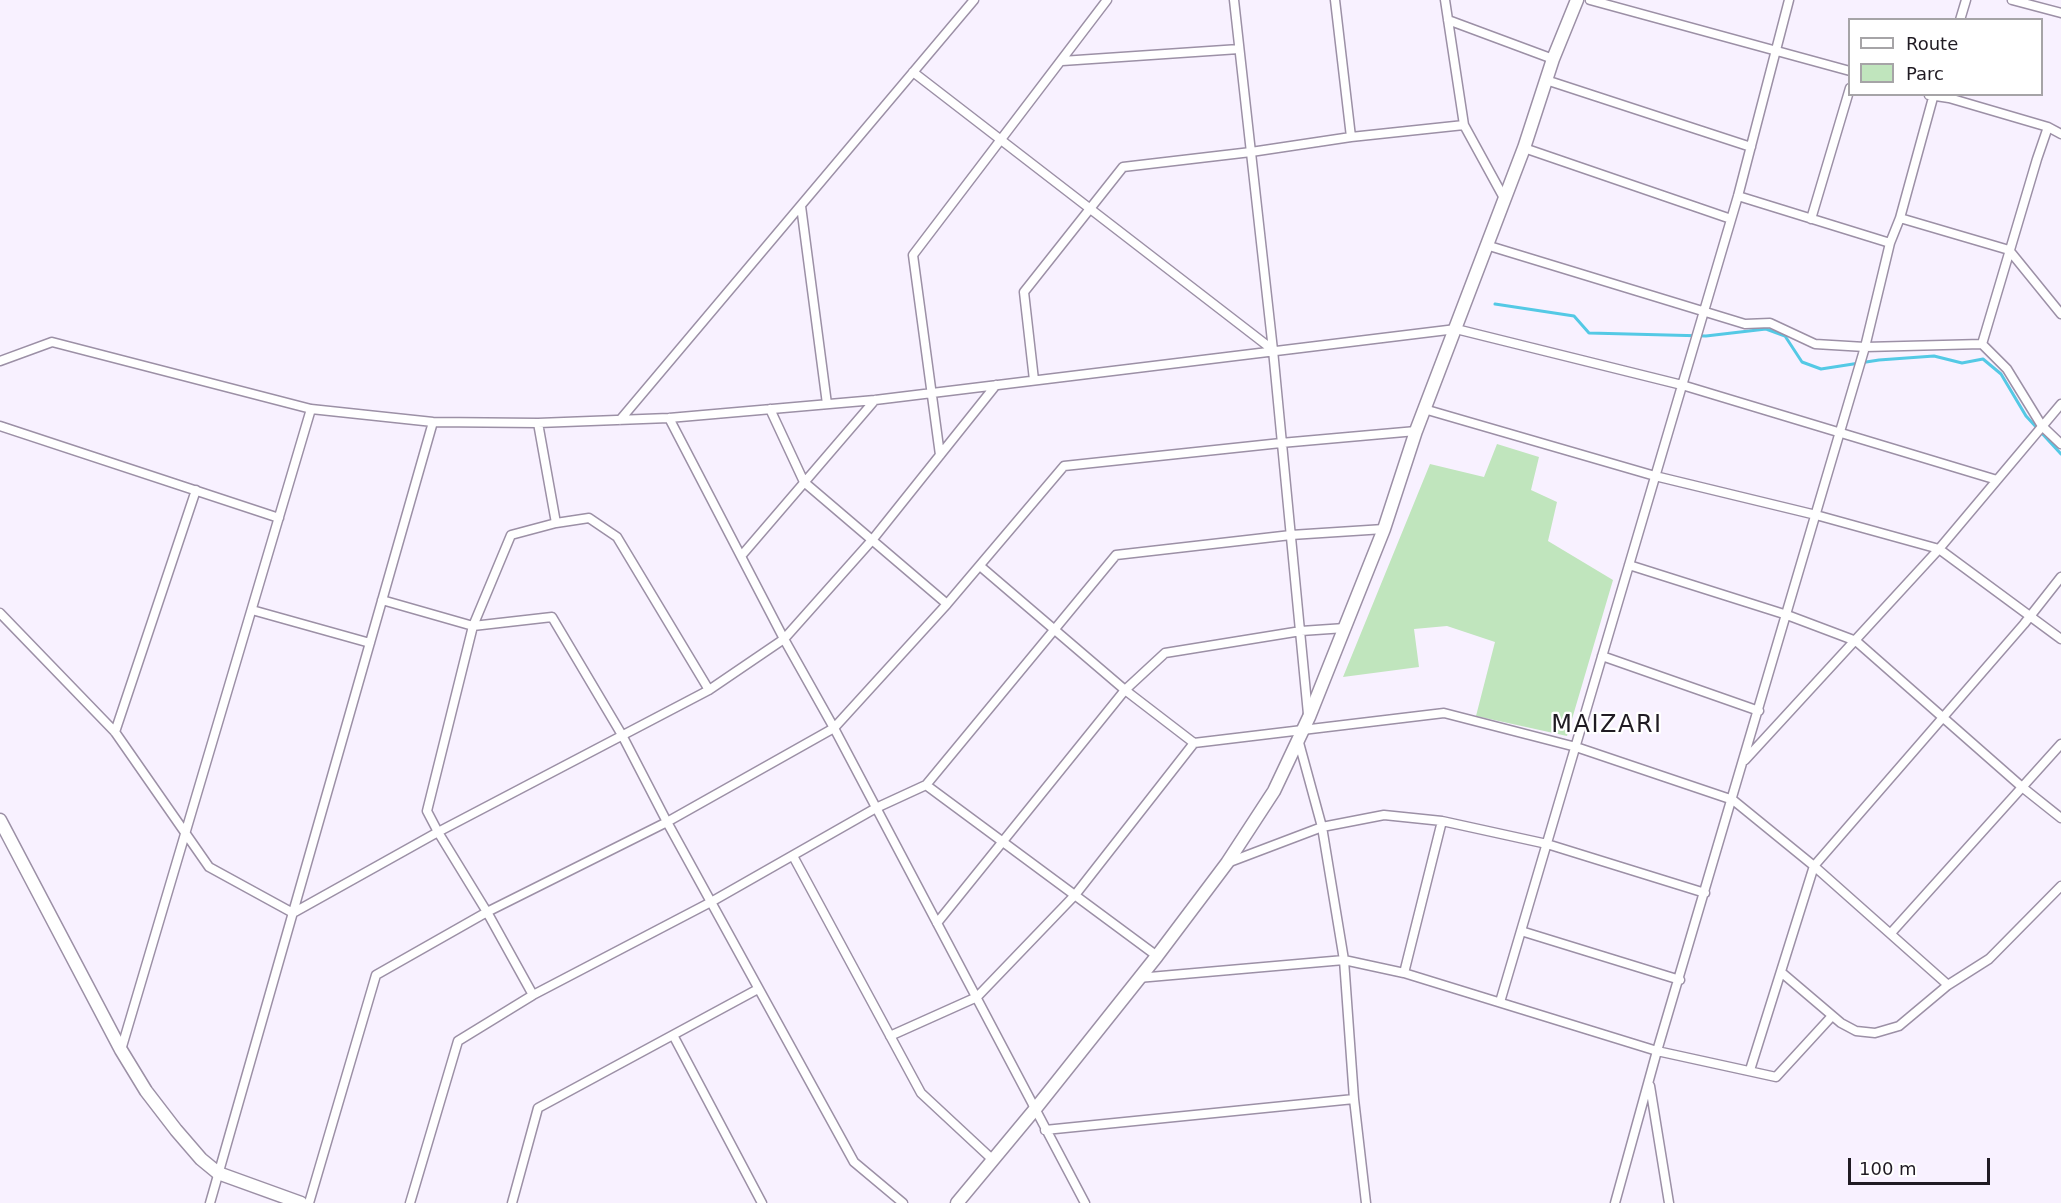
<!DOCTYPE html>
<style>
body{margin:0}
#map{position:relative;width:2061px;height:1203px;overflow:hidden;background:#f8f1ff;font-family:"DejaVu Sans",sans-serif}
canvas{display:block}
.legend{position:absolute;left:1848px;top:18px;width:195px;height:78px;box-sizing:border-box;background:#fff;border:2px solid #a6a4a7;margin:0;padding:8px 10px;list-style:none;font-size:18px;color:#201b23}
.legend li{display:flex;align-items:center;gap:12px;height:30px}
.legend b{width:30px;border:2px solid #a6a4a7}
.scale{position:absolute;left:1848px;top:1158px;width:142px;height:27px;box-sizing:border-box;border:3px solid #201b23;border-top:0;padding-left:8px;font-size:18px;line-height:21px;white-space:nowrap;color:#201b23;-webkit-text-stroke:4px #fff;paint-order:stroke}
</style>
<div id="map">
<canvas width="2061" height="1203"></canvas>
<ul class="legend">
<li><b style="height:8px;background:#fff"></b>Route</li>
<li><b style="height:16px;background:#c0e5bd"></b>Parc</li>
</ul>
<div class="scale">100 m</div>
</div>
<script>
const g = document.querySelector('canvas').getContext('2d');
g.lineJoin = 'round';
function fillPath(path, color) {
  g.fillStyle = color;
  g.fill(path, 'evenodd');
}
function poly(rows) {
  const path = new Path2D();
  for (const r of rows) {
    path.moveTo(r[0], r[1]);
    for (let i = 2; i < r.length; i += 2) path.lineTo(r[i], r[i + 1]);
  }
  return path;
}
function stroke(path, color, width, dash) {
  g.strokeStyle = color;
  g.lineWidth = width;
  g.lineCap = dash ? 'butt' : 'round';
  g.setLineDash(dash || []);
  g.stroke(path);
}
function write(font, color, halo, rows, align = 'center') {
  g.font = font + ' "DejaVu Sans",sans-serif';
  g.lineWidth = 4.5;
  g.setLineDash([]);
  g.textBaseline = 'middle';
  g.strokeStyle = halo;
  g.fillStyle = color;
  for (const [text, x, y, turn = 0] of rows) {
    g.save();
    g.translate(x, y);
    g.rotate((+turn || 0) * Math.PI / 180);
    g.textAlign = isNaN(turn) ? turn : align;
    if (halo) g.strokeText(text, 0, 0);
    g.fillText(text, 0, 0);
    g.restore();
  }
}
fillPath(poly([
 [1497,444,1539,457,1531,490,1557,502,1548,541,1613,580,1567,736,1476,716,1495,642,1447,626,1414,629,1419,667,1343,677,1430,464,1484,477]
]), '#c0e5bd');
stroke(poly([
 [1495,304,1574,316,1589,333,1706,336,1766,329,1785,336,1802,362,1821,369,1879,360,1934,356,1962,363,1983,359,2001,374,2026,416,2061,454]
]), '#54c9e5', 3);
const minor = poly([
 [1234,0,1273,350,1308,714],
 [1335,0,1351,137],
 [1445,0,1464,125,1504,198],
 [1590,0,1850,71],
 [2012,0,2061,13],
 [1448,20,1553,59],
 [1960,20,1966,0],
 [1062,61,1239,49],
 [913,72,1273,350],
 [1546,80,1751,147],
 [1929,95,1949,98,2048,127],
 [1524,148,1731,219],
 [1738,196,1890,243],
 [801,206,827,404],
 [1900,218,2009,250,2061,314],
 [1811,219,1850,88],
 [1486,245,1745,324,1770,323,1815,344,1865,347,1982,344,2007,369,2042,426,2061,444],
 [1982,344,2037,159,2048,127,2061,134],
 [0,361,52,342,311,409,433,422,538,423,669,418,875,400,1456,329,1682,385,1997,480],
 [1034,380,1024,292,1123,167,1251,152,1351,137,1464,125],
 [770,409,804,482,947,604],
 [1424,409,1655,476,1816,515,1939,549,2061,639],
 [669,418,784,639,834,728,1085,1203],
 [620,420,974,0],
 [538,423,556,523],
 [0,426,279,518],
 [940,455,913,255,1107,0],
 [742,555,875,400],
 [1629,565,1787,615,1856,641,2022,787,2061,818],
 [980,566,1125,690,1194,743],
 [382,600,473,626,552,617,622,735,667,822,854,1162,903,1203],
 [252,610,370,643],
 [0,613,115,732,209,867,293,913,438,832,709,690,784,639,873,539,996,385],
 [1602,656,1759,711],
 [115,732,196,490],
 [1298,739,1322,827,1344,960,1354,1099,1366,1203],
 [1745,760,1939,549,2061,404],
 [926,785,1157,956],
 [793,856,921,1093,993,1160],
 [1227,863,1322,827,1384,815,1442,821,1547,844,1705,893],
 [937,923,1125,690,1165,653,1301,631,1345,628],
 [1521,931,1680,980],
 [1891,933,2061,744],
 [1781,972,1841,1023,1856,1031,1875,1033,1899,1026,1948,985,1989,959,2061,886],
 [1404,973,1442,821],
 [1138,978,1344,960,1404,973,1657,1051,1776,1077,1832,1016],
 [533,995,487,912,438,832,427,811,473,626,511,535,556,523,589,518,617,537,709,690],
 [1500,1002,1738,196,1789,0],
 [673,1035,762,1203],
 [890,1036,977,997,1075,895,1194,743,1444,713,1576,747,1733,800,1814,866,1948,985],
 [121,1050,311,409],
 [1750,1070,1814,866,2024,624,2061,577],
 [1650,1086,1669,1203],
 [1045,1130,1354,1099],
 [210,1203,433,422],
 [309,1203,376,975,487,912,667,822,834,728,947,604,1064,466,1281,443,1416,431],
 [410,1203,458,1041,533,995,711,902,876,808,926,785,1116,555,1291,535,1384,529],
 [512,1203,538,1108,758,989],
 [1615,1203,1657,1051,1865,347,1890,243,1900,218,1934,94]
]);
const secondary = poly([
 [0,820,121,1050,146,1091,176,1130,201,1159,218,1173,301,1203],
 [957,1203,1036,1108,1157,956,1227,863,1274,791,1309,717,1384,529,1416,431,1524,148,1553,59,1577,0]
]);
stroke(minor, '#9c90a6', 11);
stroke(secondary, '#9c90a6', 15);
stroke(minor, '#fff', 8);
stroke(secondary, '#fff', 12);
g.letterSpacing = '1.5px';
write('24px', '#201b23', '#fff', [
 ["MAIZARI",1607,726]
]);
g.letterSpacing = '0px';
</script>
